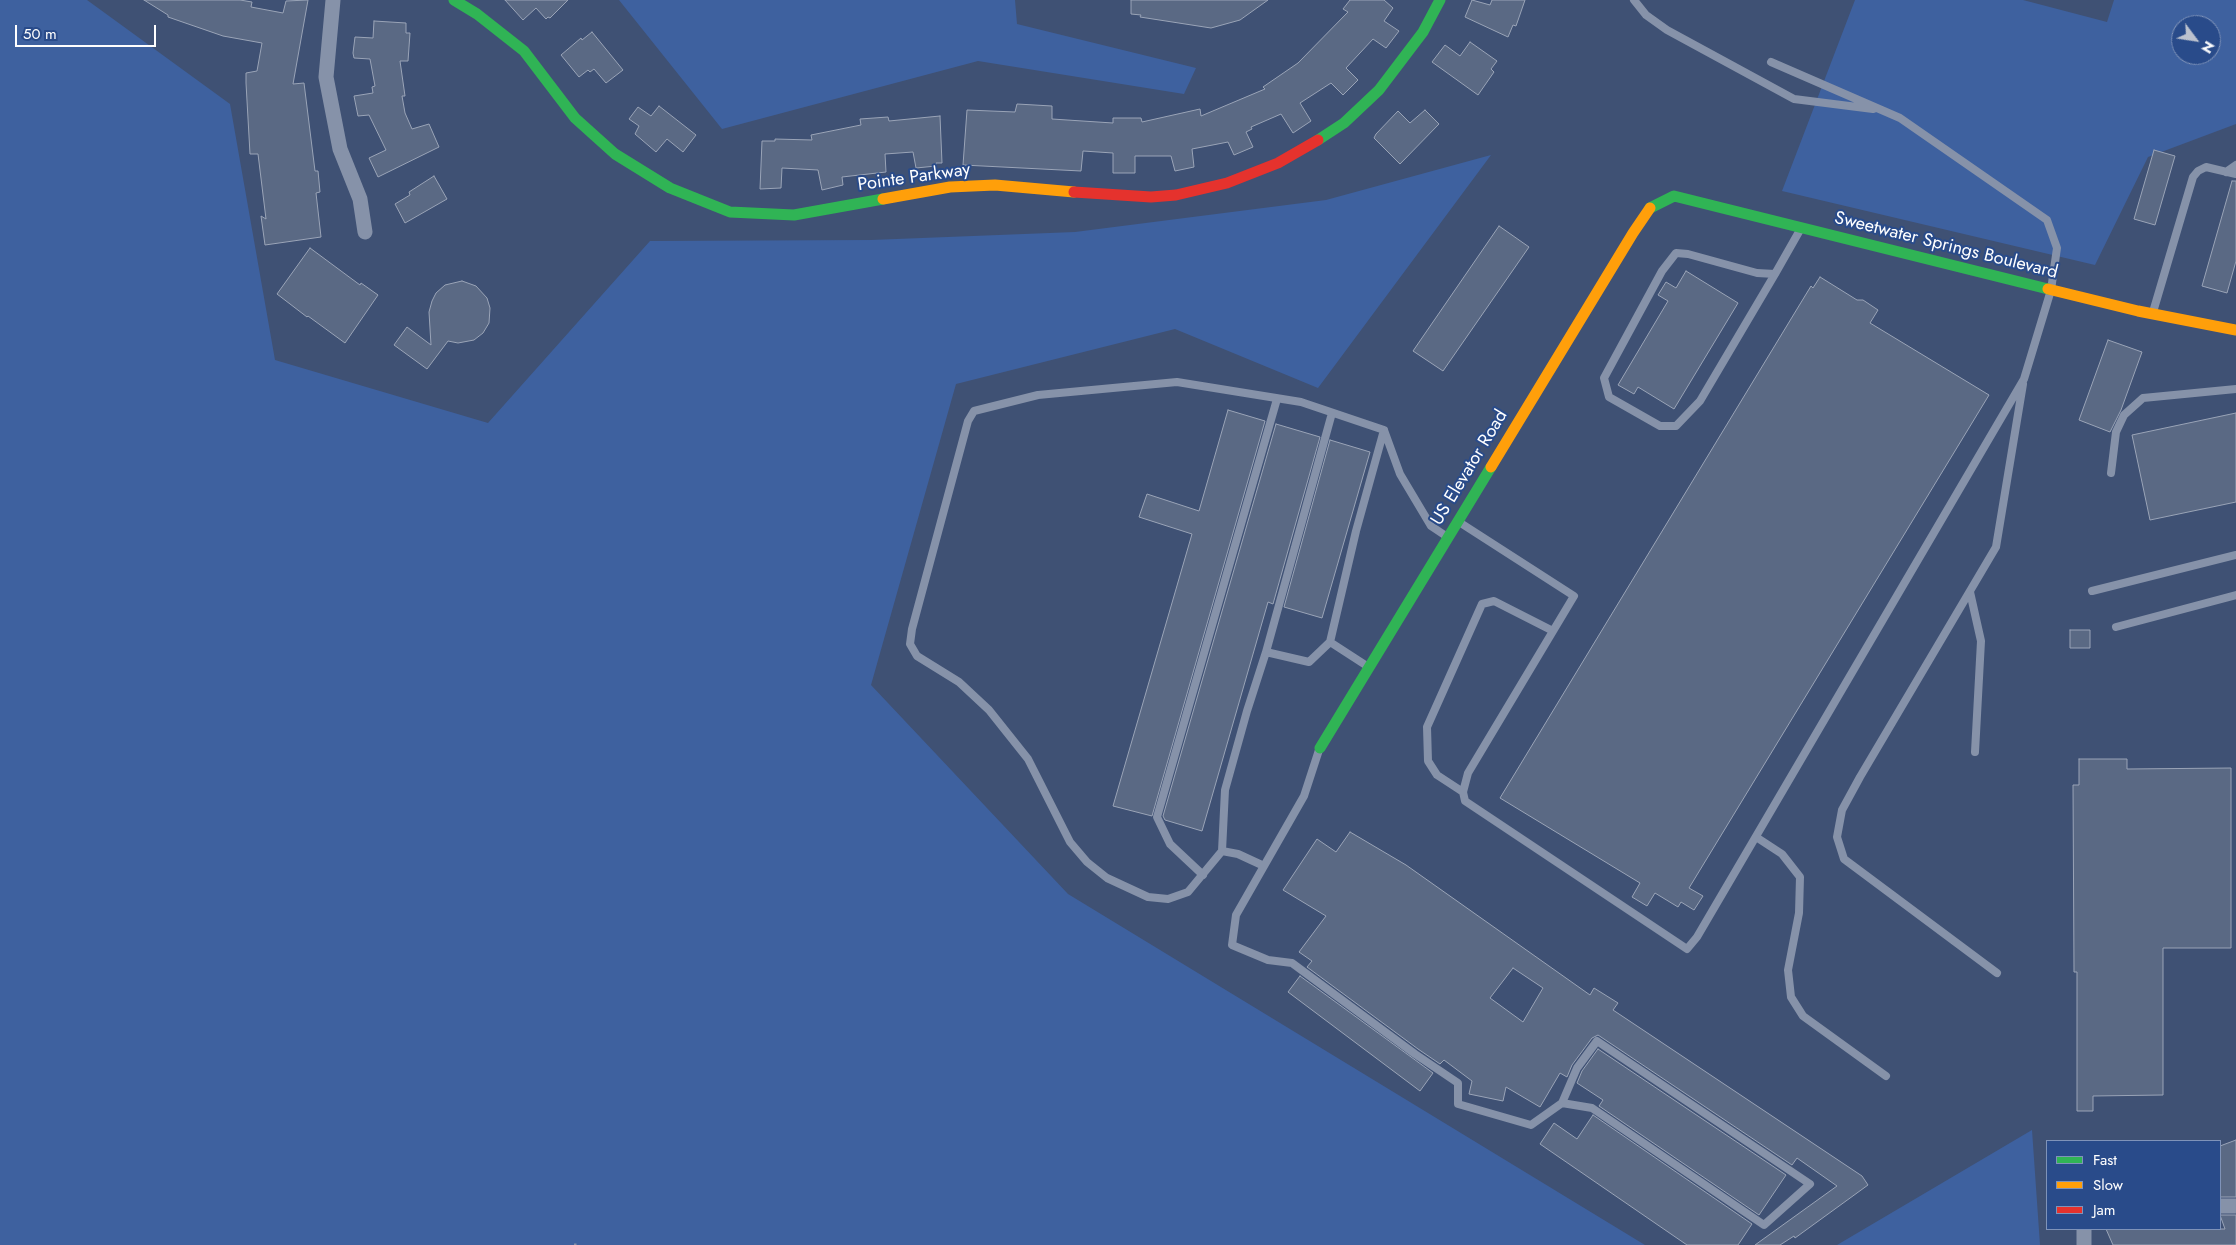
<!DOCTYPE html>
<style>
body{margin:0}
#map{position:relative;width:2236px;height:1245px;overflow:hidden;background:#3f5174;font-family:Jost,sans-serif}
canvas{display:block}
.legend{position:absolute;left:2046px;top:1140px;width:175px;height:90px;box-sizing:border-box;background:#294b8a;border:1px solid #7f93b9;margin:0;padding:6px 9px;list-style:none;font-size:15px;color:#fff}
.legend li{display:flex;align-items:center;gap:10px;height:25px}
.legend b{width:25px;border:1px solid #7f93b9}
.north{position:absolute;left:2171px;top:15px;width:50px;height:50px;box-sizing:border-box;background:#294b8a;border:1px solid #7f93b9;border-radius:50%;rotate:121deg;font-size:14px;font-weight:700;line-height:20px;text-align:center;color:#fff}
.north::after{content:'';display:block;margin:auto;width:18px;height:22px;background:#bcc2ce;clip-path:polygon(50% 0,100% 100%,50% 72%,0 100%)}
.scale{position:absolute;left:15px;top:25px;width:141px;height:22px;box-sizing:border-box;border:2px solid #fff;border-top:0;padding-left:6px;font-size:15px;line-height:18px;white-space:nowrap;color:#fff;-webkit-text-stroke:4px #294b8a;paint-order:stroke}
</style>
<div id="map">
<canvas width="2236" height="1245"></canvas>
<ul class="legend">
<li><b style="height:6px;background:#30b455"></b>Fast</li>
<li><b style="height:6px;background:#ff9f0a"></b>Slow</li>
<li><b style="height:6px;background:#e5322d"></b>Jam</li>
</ul>
<div class="north">N</div>
<div class="scale">50 m</div>
</div>
<script>
const g = document.querySelector('canvas').getContext('2d');
g.lineJoin = 'round';
function fillPath(path, color) {
  g.fillStyle = color;
  g.fill(path, 'evenodd');
}
function poly(rows) {
  const path = new Path2D();
  for (const r of rows) {
    path.moveTo(r[0], r[1]);
    for (let i = 2; i < r.length; i += 2) path.lineTo(r[i], r[i + 1]);
  }
  return path;
}
function stroke(path, color, width, dash) {
  g.strokeStyle = color;
  g.lineWidth = width;
  g.lineCap = dash ? 'butt' : 'round';
  g.setLineDash(dash || []);
  g.stroke(path);
}
function write(font, color, halo, rows, align = 'center') {
  g.font = font + ' Jost,sans-serif';
  g.lineWidth = 4;
  g.setLineDash([]);
  g.textBaseline = 'middle';
  g.strokeStyle = halo;
  g.fillStyle = color;
  for (const [text, x, y, turn = 0] of rows) {
    g.save();
    g.translate(x, y);
    g.rotate((+turn || 0) * Math.PI / 180);
    g.textAlign = isNaN(turn) ? turn : align;
    if (halo) g.strokeText(text, 0, 0);
    g.fillText(text, 0, 0);
    g.restore();
  }
}
fillPath(poly([
 [0,0,87,0,230,104,275,360,488,423,650,241,871,240,1075,232,1326,200,1491,155,1318,388,1175,329,956,384,871,685,1068,894,1645,1245,0,1245],
 [619,0,1015,0,1017,24,1196,68,1184,94,978,61,722,129],
 [1855,0,2023,0,2107,22,2114,0,2236,0,2236,124,2148,157,2095,265,1782,191],
 [2181,25,2211,25,2211,55,2181,55],
 [2032,1130,2040,1245,1837,1245]
]), '#3e619f');
const building = poly([
 [144,0,240,0,252,2,251,7,283,13,286,1,308,0,293,84,304,83,315,171,318,171,320,192,316,193,321,237,265,245,261,216,266,219,258,154,250,154,246,83,246,73,257,71,262,43,223,36,168,17,168,15,144,0],
 [505,0,568,0,550,18,548,17,546,19,536,8,523,20,505,0],
 [1131,0,1268,0,1240,20,1211,28,1140,17,1141,15,1131,14,1131,0],
 [1350,0,1384,0,1393,8,1384,21,1399,31,1386,48,1373,39,1346,68,1358,80,1343,95,1331,83,1300,103,1311,121,1293,133,1281,114,1251,127,1252,129,1246,132,1253,147,1234,155,1228,142,1192,149,1194,167,1175,171,1171,156,1135,156,1135,173,1113,173,1113,153,1083,151,1081,171,963,165,967,110,1015,112,1017,104,1052,106,1052,119,1113,123,1113,118,1141,118,1142,122,1200,109,1201,116,1265,89,1263,87,1298,63,1348,12,1343,9,1350,0],
 [1472,0,1490,5,1492,0,1525,0,1516,26,1513,25,1508,37,1465,17,1472,0],
 [374,21,406,23,406,33,410,33,408,61,400,61,405,96,402,96,405,113,412,129,429,124,439,147,378,177,369,158,386,150,369,115,358,116,354,96,373,93,372,87,375,86,370,59,354,58,353,53,355,37,373,38,374,21],
 [592,32,623,70,606,83,594,69,590,72,588,70,579,77,561,55,581,38,582,40,592,32],
 [1470,42,1497,61,1491,69,1494,72,1478,95,1432,62,1445,45,1460,56,1470,42],
 [659,106,696,135,683,152,667,139,656,152,635,134,639,126,629,119,638,107,651,116,659,106],
 [1425,110,1439,124,1400,164,1374,138,1376,134,1398,111,1410,123,1425,110],
 [940,116,942,163,936,163,936,166,916,168,913,152,885,154,886,172,842,177,843,185,822,190,818,170,782,168,781,188,760,189,762,141,775,141,775,139,812,140,811,135,861,125,860,119,888,117,889,121,940,116],
 [2154,150,2175,156,2155,225,2134,219,2154,150],
 [434,176,447,199,405,223,395,204,410,195,409,192,434,176],
 [2232,181,2236,181,2236,261,2227,293,2202,286,2232,181],
 [1499,226,1529,247,1443,371,1413,351,1499,226],
 [310,248,360,285,361,283,378,295,345,343,308,316,307,317,277,294,310,248],
 [1686,271,1738,303,1674,409,1638,387,1634,394,1618,385,1668,301,1658,295,1666,282,1676,288,1686,271],
 [1820,277,1857,300,1863,300,1878,310,1870,323,1989,395,1689,888,1703,896,1694,910,1681,902,1678,907,1655,893,1647,906,1632,897,1640,883,1500,798,1811,286,1813,288,1820,277],
 [462,281,476,286,487,298,490,308,489,323,483,333,474,340,458,343,448,341,427,369,394,345,407,327,431,345,429,312,432,301,436,293,445,285,462,281],
 [2108,340,2142,352,2121,410,2110,432,2079,420,2108,340],
 [1228,410,1265,421,1152,816,1113,806,1192,534,1139,517,1147,494,1199,511,1228,410],
 [2236,413,2236,502,2150,520,2132,435,2236,413],
 [1276,424,1320,437,1273,604,1268,602,1202,831,1165,820,1163,816,1276,424],
 [1330,440,1370,452,1322,618,1284,607,1330,440],
 [2070,630,2090,630,2090,648,2070,648,2070,630],
 [2079,759,2127,759,2127,769,2231,768,2231,948,2163,948,2163,1095,2093,1096,2093,1111,2077,1111,2077,972,2074,972,2073,785,2079,785,2079,759],
 [1350,832,1406,865,1590,995,1594,988,1618,1003,1613,1010,1862,1176,1868,1185,1795,1238,1794,1236,1780,1245,1755,1245,1837,1186,1797,1158,1792,1165,1598,1035,1592,1038,1572,1065,1567,1077,1560,1073,1540,1107,1506,1087,1503,1101,1469,1094,1472,1081,1444,1060,1440,1064,1418,1049,1307,967,1312,961,1299,952,1326,916,1283,890,1317,839,1336,852,1350,832],
 [1513,968,1543,988,1523,1022,1490,998,1513,968],
 [1300,976,1433,1073,1420,1091,1288,992,1300,976],
 [1598,1049,1786,1175,1759,1215,1599,1106,1603,1100,1577,1083,1582,1071,1598,1049],
 [1593,1115,1752,1224,1738,1245,1687,1245,1540,1144,1554,1123,1577,1139,1593,1115],
 [2236,1140,2236,1197,2220,1197,2220,1146,2236,1140],
 [2220,1215,2236,1215,2236,1245,2113,1245,2106,1229,2225,1229,2220,1215]
]);
fillPath(building, '#5a6984');
stroke(building, '#9aa4b7', 1);
stroke(poly([
 [574,1245,577,1245]
]), '#8692a9', 3, [2.5, 4]);
stroke(poly([
 [1634,0,1646,15,1667,30,1794,99,1873,109],
 [2226,172,2236,165],
 [1775,274,1700,401,1676,426,1660,426,1609,397,1604,378,1662,271,1676,253,1688,254,1757,273,1775,274,1800,230],
 [2153,312,2193,177,2198,171,2206,167,2236,174],
 [2111,473,2116,432,2124,415,2143,398,2236,389],
 [1459,522,1574,596,1468,773,1463,792,1465,801,1687,949,1697,937,2024,379,2051,290,2057,248,2047,220,1900,118,1771,62],
 [2092,591,2236,555],
 [1970,592,1981,641,1975,752],
 [2116,627,2236,595],
 [1330,642,1309,662,1266,652,1332,413],
 [1367,666,1330,642,1356,531,1384,430],
 [1319,750,1304,796,1236,915,1232,945,1268,960,1292,963,1415,1054,1458,1083,1458,1104,1531,1125,1562,1103,1592,1108,1764,1225,1810,1184,1597,1041,1577,1068,1562,1103],
 [1463,792,1437,775,1428,761,1427,727,1482,604,1494,601,1553,631],
 [1756,837,1782,854,1800,877,1799,913,1788,970,1791,997,1803,1016,1886,1076],
 [1222,851,1225,790,1247,711,1266,652],
 [1264,866,1238,854,1222,851,1188,892,1168,899,1148,897,1107,878,1087,862,1070,842,1028,759,989,710,959,682,917,656,910,644,912,629,968,421,974,411,1038,395,1177,382,1301,402,1384,430,1400,474,1431,526,1446,536],
 [1203,875,1170,844,1157,817,1277,399],
 [1997,973,1844,859,1837,837,1842,810,1860,777,1996,547,2023,384]
]), '#8692a9', 8);
stroke(poly([
 [333,0,326,77,340,149,360,199,365,232],
 [2220,1206,2236,1206],
 [2084,1245,2084,1229]
]), '#8692a9', 15);
stroke(poly([
 [454,0,477,14,524,51,575,118,615,154,670,188,730,212,794,215,883,199],
 [1318,140,1344,123,1379,90,1423,32,1440,0],
 [1650,208,1674,196,2048,289],
 [1320,748,1491,467]
]), '#30b455', 11);
stroke(poly([
 [883,199,950,187,995,185,1074,192],
 [2048,289,2138,311,2236,330],
 [1491,467,1633,233,1650,208]
]), '#ff9f0a', 11);
stroke(poly([
 [1074,192,1151,197,1176,195,1227,183,1278,163,1318,140]
]), '#e5322d', 11);
write('18px', '#fff', '#294b8a', [
 ["Pointe Parkway",914,178,-8],
 ["Sweetwater Springs Boulevard",1946,246,14],
 ["US Elevator Road",1470,468,-59]
]);
</script>
